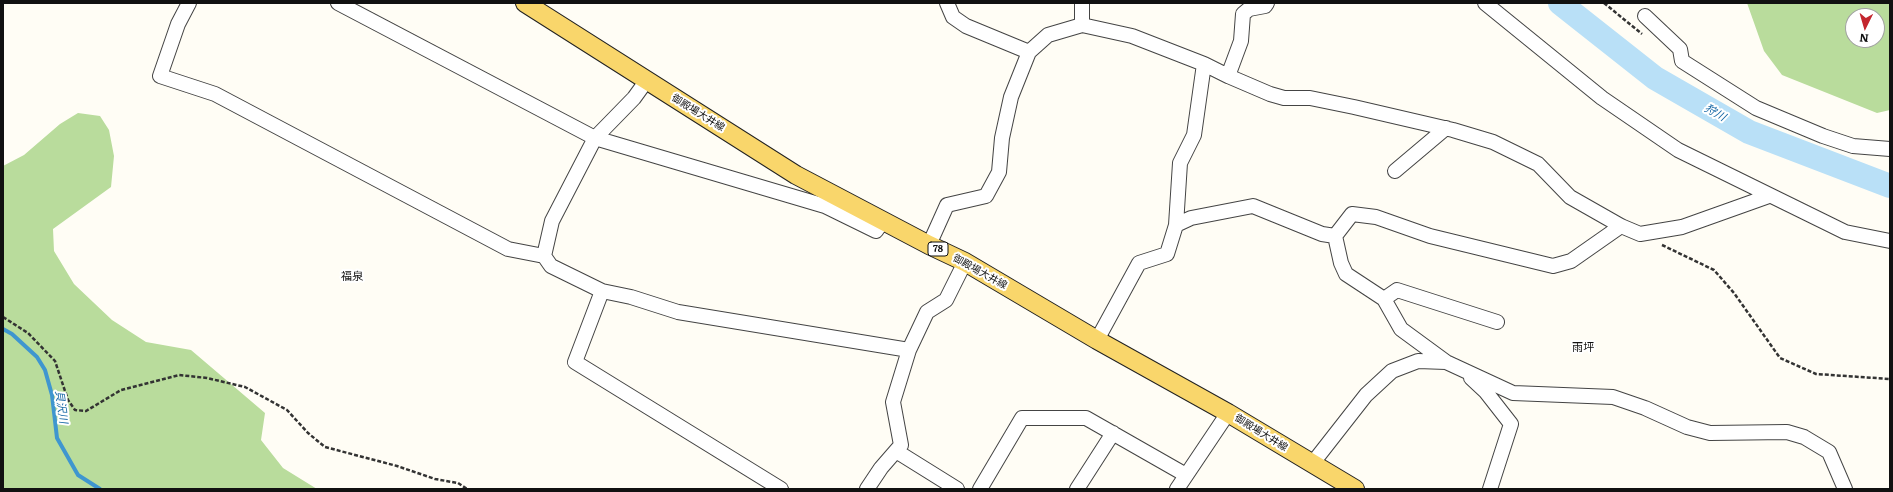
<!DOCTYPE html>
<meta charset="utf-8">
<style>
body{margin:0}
#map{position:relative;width:1893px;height:492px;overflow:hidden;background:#fffdf5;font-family:Literata,serif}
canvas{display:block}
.frame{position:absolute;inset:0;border:4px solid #111;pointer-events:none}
.north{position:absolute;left:1845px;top:8px;width:40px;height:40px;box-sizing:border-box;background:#fff;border:1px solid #a0a0a0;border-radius:50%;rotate:185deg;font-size:11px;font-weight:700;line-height:16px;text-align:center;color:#111}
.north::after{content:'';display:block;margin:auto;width:14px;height:18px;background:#c4262e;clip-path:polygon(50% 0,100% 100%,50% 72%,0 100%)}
</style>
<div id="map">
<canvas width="1893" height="492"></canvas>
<div class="frame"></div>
<div class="north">N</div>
</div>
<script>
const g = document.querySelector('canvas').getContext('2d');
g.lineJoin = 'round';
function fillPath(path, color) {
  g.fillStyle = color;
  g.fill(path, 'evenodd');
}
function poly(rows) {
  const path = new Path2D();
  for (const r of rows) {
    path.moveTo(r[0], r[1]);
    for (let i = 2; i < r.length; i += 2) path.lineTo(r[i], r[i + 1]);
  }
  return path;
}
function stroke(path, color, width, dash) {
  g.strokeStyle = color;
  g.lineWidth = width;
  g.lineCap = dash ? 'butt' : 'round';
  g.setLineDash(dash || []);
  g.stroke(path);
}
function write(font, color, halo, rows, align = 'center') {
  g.font = font + ' Literata,"Noto Sans JP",serif';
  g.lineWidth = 4;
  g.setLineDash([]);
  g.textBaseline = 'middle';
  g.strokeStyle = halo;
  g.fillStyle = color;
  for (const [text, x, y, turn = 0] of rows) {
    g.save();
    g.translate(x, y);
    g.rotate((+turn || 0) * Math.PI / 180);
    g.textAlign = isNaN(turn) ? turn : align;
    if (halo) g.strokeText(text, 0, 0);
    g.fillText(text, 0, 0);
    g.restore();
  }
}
fillPath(poly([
 [1747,3,1890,3,1890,110,1877,113,1782,75,1764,51],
 [1853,16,1877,16,1877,40,1853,40],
 [78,113,100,116,109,130,114,156,111,187,53,229,54,251,74,284,112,320,146,342,191,350,265,413,261,440,283,468,317,489,3,489,3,166,24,155,60,124]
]), '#b9dc9c');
stroke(poly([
 [3,329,12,334,37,357,45,370,52,395,57,438,78,475,100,489]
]), '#3f96cf', 4);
stroke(poly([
 [1560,3,1655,78,1749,132,1890,186]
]), '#b9e0f7', 24);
const minor = poly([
 [189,3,178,24,160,76,215,94,508,249,544,256,551,266,602,291,631,297,678,312,909,350],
 [338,3,595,138,825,206,876,231,883,221],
 [947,3,953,17,966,26,1029,52],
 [1485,3,1602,98,1678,150,1845,232,1890,241],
 [1645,16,1680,49,1682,61,1756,108,1823,136,1853,146,1890,149],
 [1082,25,1082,3],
 [1228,76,1270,94,1284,98,1310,98,1354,107,1453,130,1493,142,1538,164,1570,197,1621,226,1640,234,1682,227,1769,196],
 [1395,171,1446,128],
 [1176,225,1191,218,1253,206,1322,234,1335,236],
 [1335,236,1341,263,1346,274,1384,299,1401,329,1446,362,1513,393,1613,397,1645,408,1687,427,1710,433,1787,432,1804,437,1829,452,1845,489],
 [1335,236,1352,214,1376,217,1430,236,1553,266,1571,261,1621,226],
 [929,245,947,205,986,196,999,172,1002,138,1011,97,1029,52,1048,35,1082,25,1132,36,1204,64,1228,76,1241,41,1243,14,1249,9,1265,6,1267,3],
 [544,256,552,221,595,138,634,98,647,80],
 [602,291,575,362,781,489],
 [1384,299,1397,290,1497,322],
 [1097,340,1139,263,1167,254,1176,225,1180,163,1194,135,1204,64],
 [1471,378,1486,392,1511,424,1490,489],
 [896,451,957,489],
 [1312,464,1366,395,1392,371,1418,361,1446,362],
 [867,489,881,468,901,445,893,402,909,350,927,312,946,300,965,262],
 [980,489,1022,418,1086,418,1186,475],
 [1077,489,1113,433],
 [1177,489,1228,413]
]);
const major = poly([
 [525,3,796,175,929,245,965,262,1097,340,1228,413,1355,489]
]);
stroke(minor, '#444', 16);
stroke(major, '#222', 20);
stroke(poly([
 [1604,3,1642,34],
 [1662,245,1714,270,1734,293,1780,358,1816,374,1890,379],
 [3,317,28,333,55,361,68,400,75,410,86,411,121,390,179,375,207,378,245,387,287,410,308,433,325,447,397,466,435,479,458,483,467,489]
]), '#333', 2.5, [4, 2]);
stroke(minor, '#fff', 14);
stroke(major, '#f9d66b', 18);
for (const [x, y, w] of [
 [938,249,20]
]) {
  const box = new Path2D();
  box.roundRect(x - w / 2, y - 7, w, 14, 3);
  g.fillStyle = '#fff';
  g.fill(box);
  stroke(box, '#111', 1);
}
write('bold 9px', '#111', null, [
 ["78",938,249]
]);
write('10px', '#111', '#fff', [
 ["御殿場大井線",698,113,32],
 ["御殿場大井線",980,272,29],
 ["御殿場大井線",1261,433,32]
]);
write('italic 11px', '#1768a6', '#fff', [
 ["狩川",1715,113,30],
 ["貝沢川",61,407,82]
]);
write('11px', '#111', '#fff', [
 ["福泉",352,277],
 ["雨坪",1583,348]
]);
</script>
